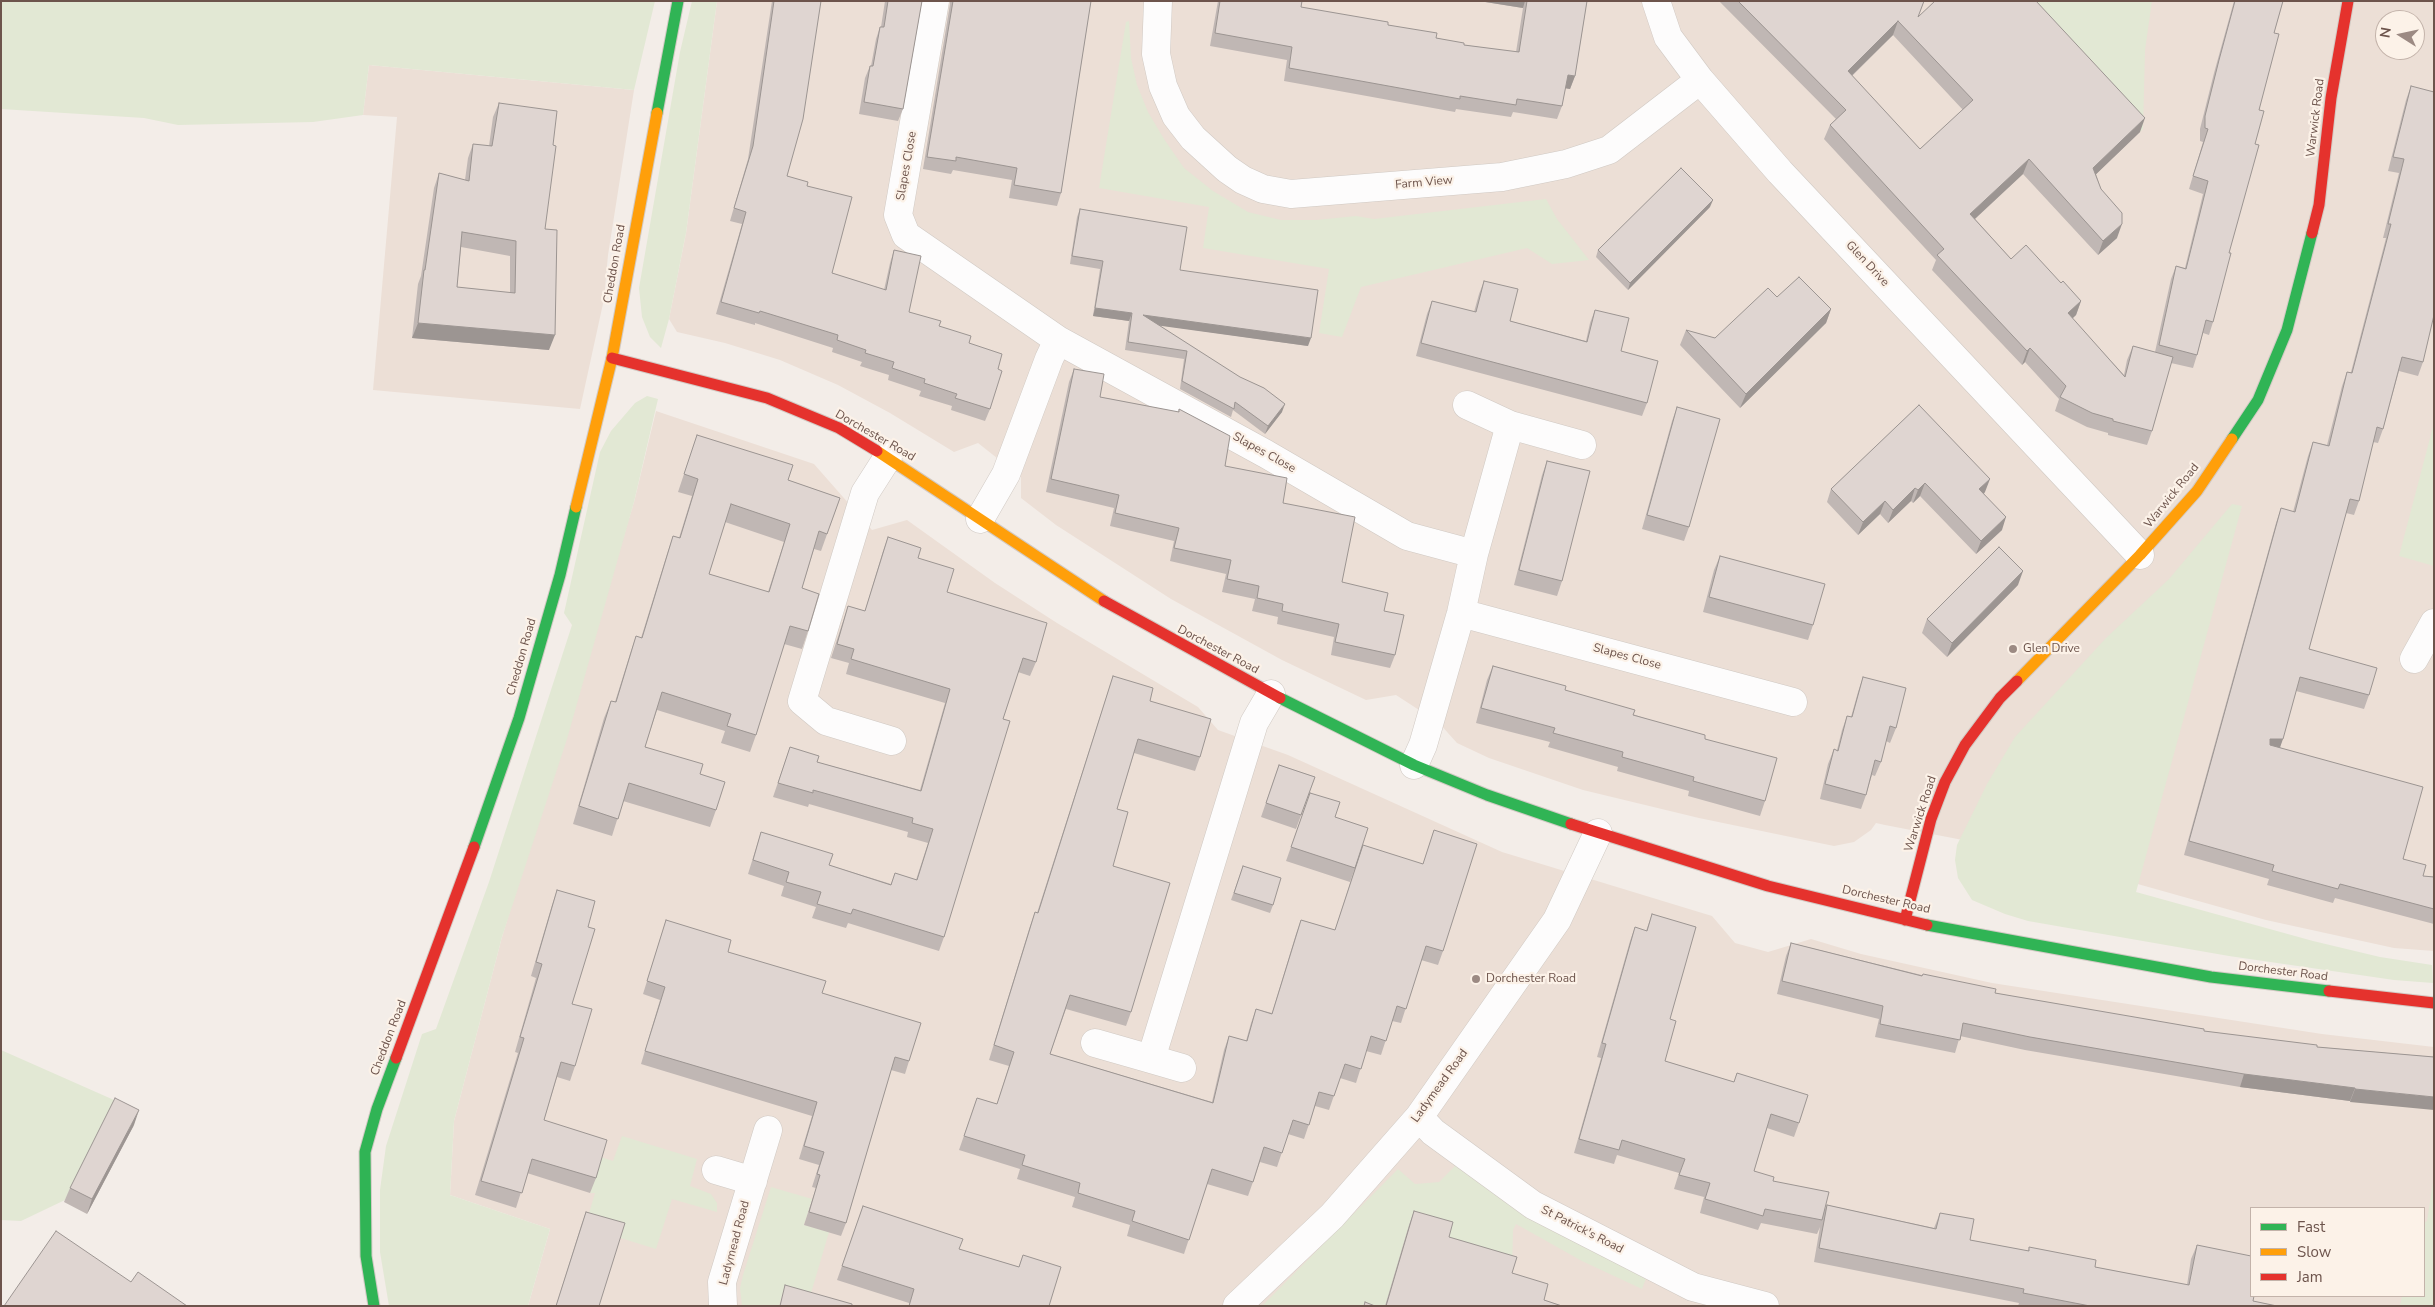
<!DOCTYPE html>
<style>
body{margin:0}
#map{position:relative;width:2435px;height:1307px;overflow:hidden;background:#f3ede8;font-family:"Nunito Sans",sans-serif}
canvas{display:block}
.frame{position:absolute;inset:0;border:2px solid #6d544c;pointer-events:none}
.legend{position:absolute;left:2250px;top:1207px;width:175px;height:90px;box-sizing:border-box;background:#fcf2e8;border:1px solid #c3b3aa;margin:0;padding:6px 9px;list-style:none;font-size:15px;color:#6d544c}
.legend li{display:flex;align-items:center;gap:10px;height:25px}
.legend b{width:25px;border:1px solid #c3b3aa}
.north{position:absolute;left:2375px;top:10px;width:50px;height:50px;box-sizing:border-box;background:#fcf2e8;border:1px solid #c3b3aa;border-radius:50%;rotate:280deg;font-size:14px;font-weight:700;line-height:20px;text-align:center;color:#6d544c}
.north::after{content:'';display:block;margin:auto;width:18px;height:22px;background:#9c8a83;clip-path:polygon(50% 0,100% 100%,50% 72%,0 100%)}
</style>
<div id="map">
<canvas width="2435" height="1307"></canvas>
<div class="frame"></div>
<ul class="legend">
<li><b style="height:6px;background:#30b455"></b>Fast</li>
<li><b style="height:6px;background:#ff9f0a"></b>Slow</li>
<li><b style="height:6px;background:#e5322d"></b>Jam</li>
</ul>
<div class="north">N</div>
</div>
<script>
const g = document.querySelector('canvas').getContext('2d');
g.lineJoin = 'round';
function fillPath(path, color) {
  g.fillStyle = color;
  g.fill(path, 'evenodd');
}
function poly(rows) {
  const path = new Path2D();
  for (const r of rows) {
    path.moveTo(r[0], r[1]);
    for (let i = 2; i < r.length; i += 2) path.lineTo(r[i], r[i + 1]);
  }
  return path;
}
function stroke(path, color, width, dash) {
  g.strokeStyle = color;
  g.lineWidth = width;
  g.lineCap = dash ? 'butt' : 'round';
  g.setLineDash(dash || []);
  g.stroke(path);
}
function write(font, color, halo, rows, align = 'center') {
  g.font = font + ' "Nunito Sans",sans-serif';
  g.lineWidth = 4.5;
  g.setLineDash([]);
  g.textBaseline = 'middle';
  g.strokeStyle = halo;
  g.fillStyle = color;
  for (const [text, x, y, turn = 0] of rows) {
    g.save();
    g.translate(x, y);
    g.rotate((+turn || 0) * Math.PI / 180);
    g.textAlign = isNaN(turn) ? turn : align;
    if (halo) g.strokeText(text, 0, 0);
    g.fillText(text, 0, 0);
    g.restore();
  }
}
fillPath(poly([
 [717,1,2434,1,2434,951,2394,948,2266,920,2020,851,1885,825,1876,823,1871,830,1854,842,1834,846,1699,818,1583,790,1489,758,1457,743,1439,723,1396,695,1366,700,1282,660,1171,599,1056,525,1021,498,1021,477,978,443,954,452,890,413,838,385,780,360,725,343,677,332,669,319,686,233],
 [2385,20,2415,20,2415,50,2385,50],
 [369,65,634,90,608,255,604,299,580,409,373,390,397,117,363,115],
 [656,411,814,464,872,530,907,520,995,583,1057,623,1198,707,1218,730,1288,755,1502,852,1712,916,1735,943,1768,952,1811,939,1861,954,1992,983,2322,1034,2434,1047,2434,1306,528,1306,550,1229,450,1195,454,1121,502,937,634,502],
 [2251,1208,2424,1208,2424,1296,2251,1296]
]), '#ecdfd6');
fillPath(poly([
 [1,1,655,1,634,90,369,65,363,115,313,122,178,125,144,118,1,109],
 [692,1,717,1,686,233,669,319,661,348,650,337,642,317,639,288,680,52],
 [2017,1,2152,1,2145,50,2143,129,2140,132],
 [1129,21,1131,58,1137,85,1148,112,1164,139,1184,168,1213,191,1248,212,1281,220,1316,220,1356,216,1374,219,1546,199,1557,219,1589,260,1552,264,1527,248,1361,287,1342,337,1319,333,1329,269,1203,248,1209,207,1099,188,1126,22],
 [647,396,658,399,634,502,567,739,502,937,454,1121,450,1195,550,1229,528,1306,389,1306,380,1252,380,1190,386,1146,422,1034,436,1029,489,882,572,625,564,613,600,452,611,431,635,403],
 [2434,423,2434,566,2399,556],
 [2232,504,2242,506,2136,892,2313,941,2380,957,2432,965,2433,983,2394,980,2229,956,2028,921,2005,914,1972,900,1958,878,1955,860,1957,845,1987,784,2015,737,2106,638,2169,579],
 [1,1050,114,1100,65,1200,21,1221,1,1220],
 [622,1136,697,1159,690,1186,711,1194,717,1203,717,1212,672,1199,656,1249,585,1227,595,1193,590,1193,601,1157,613,1161],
 [1457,1164,1647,1276,1642,1289,1582,1261,1516,1224,1513,1230,1512,1271,1385,1306,1262,1306,1398,1169,1415,1184,1439,1182],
 [2434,1176,2434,1306,2400,1306,2402,1296,2424,1296,2424,1223,2427,1221],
 [771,1187,812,1199,804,1225,829,1232,809,1300,783,1292,779,1306,742,1306,740,1288,743,1275]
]), '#e2e8d4');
const street = poly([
 [935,1,898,215,906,235,1058,340,1266,454,1407,536,1474,554,1461,613,1423,745,1414,765],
 [1158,1,1156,54,1163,86,1176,116,1193,138,1227,169,1243,180,1263,189,1291,194,1502,177,1566,164,1609,150,1700,80,1668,37,1656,1],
 [1700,80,1780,172,2140,555],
 [1467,405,1510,425,1582,445],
 [888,457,865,493,802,701,826,721,892,741],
 [980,519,1006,474,1049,359,1058,340],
 [1474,554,1510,425],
 [1461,613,1793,702],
 [2414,659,2434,623],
 [1095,1043,1151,1059,1254,723,1271,694],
 [1151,1059,1182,1068],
 [1419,1117,1433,1132,1533,1205,1693,1287,1765,1306],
 [716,1170,753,1181],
 [723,1306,722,1282,768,1130],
 [1237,1306,1332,1216,1419,1117,1557,920,1598,833]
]);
const fast = poly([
 [657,113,678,1],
 [2232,439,2258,400,2287,330,2312,233],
 [1280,698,1414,765,1487,795,1571,824],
 [474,847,519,718,560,575,576,507],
 [1927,925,2211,977,2329,991],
 [374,1306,366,1256,365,1152,377,1109,396,1058]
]);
const slow = poly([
 [877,451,1104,601],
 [576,507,612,358,657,113],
 [2017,681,2140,555,2197,491,2232,439]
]);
const jam = poly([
 [2312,233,2319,205,2331,98,2348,1],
 [612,358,767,398,839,428,877,451],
 [1104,601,1280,698],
 [1571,824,1768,886,1927,925],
 [1905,920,1931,819,1945,782,1965,745,2000,698,2017,681],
 [2329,991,2434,1003],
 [396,1058,474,847]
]);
stroke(street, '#d0c9c3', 29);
stroke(fast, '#d2cac4', 13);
stroke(slow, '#d2cac4', 13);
stroke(jam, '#d2cac4', 13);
stroke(street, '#fdfcfc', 28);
stroke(fast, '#30b455', 11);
stroke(slow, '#ff9f0a', 11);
stroke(jam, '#e5322d', 11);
fillPath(poly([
 [772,1,821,1,787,176,807,186,832,273,884,290,890,263,894,250,909,312,939,326,969,343,998,369,990,409,985,421,951,410,952,406,919,396,921,391,888,380,889,375,860,366,862,362,832,352,833,348,755,323,755,325,716,314,742,224,730,221,748,159],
 [885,1,922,1,903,109,898,121,859,114,865,78,870,66,871,66,876,39,880,27,881,27],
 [950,1,1091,1,1061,193,1057,206,1009,198,1012,180,953,170,951,174,923,169,950,4],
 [1218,1,1302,1,1301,7,1388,25,1464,45,1516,52,1523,8,1479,1,1587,1,1575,76,1570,89,1565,88,1562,106,1557,119,1513,112,1511,117,1456,109,1455,112,1284,81,1287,60,1210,46],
 [1719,1,1924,1,1918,17,2140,132,2096,174,2117,238,2098,255,2023,174,1975,219,2011,259,2061,283,2081,301,2076,315,2072,319,2124,375,2127,360,2133,346,2155,352,2171,279,2176,266,2185,268,2203,194,2189,189,2203,142,2200,141,2200,129,2214,73,2234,1,2283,1,2274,33,2259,110,2213,322,2209,335,2203,333,2197,355,2193,368,2171,363,2152,431,2147,445,2108,435,2108,433,2087,427,2055,411,2059,399,2025,362,2022,365,1932,270,1936,260,1824,139,1830,125,1836,119],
 [1893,35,1963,110,1920,149,1852,76],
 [2411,86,2423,362,2418,376,2399,371,2383,429,2378,443,2373,442,2359,501,2354,515,2346,513,2309,649,2369,695,2364,709,2296,691,2280,747,2423,876,2434,877,2434,924,2335,898,2333,903,2267,885,2269,879,2184,855,2276,523,2281,508,2293,512,2308,456,2313,442,2327,445,2342,386,2347,372,2351,372,2386,238,2383,238,2399,173,2388,171,2406,100],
 [499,103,553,145,545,229,549,350,412,338,418,284,421,276,434,188,439,173,465,180,468,158,473,144,489,146,493,117],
 [461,247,510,256,510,293,457,287],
 [1710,207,1628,290,1596,257,1598,250],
 [1080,209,1180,270,1308,346,1159,325,1282,412,1265,434,1233,410,1231,417,1180,389,1184,359,1125,350,1129,321,1093,316,1100,269,1070,264,1077,217],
 [1484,281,1510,321,1586,341,1590,323,1595,310,1621,351,1647,403,1642,416,1416,356,1427,314,1432,301,1474,312,1479,294],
 [1777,297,1831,309,1826,323,1740,408,1680,345,1686,330,1715,338],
 [1074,369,1100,397,1178,412,1179,409,1225,466,1283,503,1342,582,1384,611,1395,655,1390,668,1331,655,1334,637,1277,624,1278,617,1252,611,1255,599,1222,592,1226,574,1170,561,1174,541,1110,526,1114,508,1046,492,1069,382],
 [1919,405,1985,492,1984,494,2002,530,1976,554,1920,496,1913,503,1911,501,1888,523,1880,514,1858,535,1827,502,1831,489],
 [1677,407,1689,527,1684,541,1642,529,1672,421],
 [697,435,788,480,840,498,821,551,814,549,802,588,808,631,802,649,784,644,756,735,750,752,721,743,725,731,657,710,645,747,700,774,716,810,710,827,623,801,612,836,573,824,604,718,611,701,615,702,630,654,636,636,641,638,667,554,673,536,679,538,692,496,678,492],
 [725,522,784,542,768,592,709,574],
 [1547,461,1562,581,1557,596,1514,585,1542,475],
 [888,537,918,558,947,592,1036,662,1030,676,1018,672,1003,719,944,937,939,951,848,923,846,928,812,918,816,907,781,896,784,886,748,874,761,832,829,865,891,884,895,873,916,880,928,843,907,837,908,832,809,804,808,807,773,797,790,747,817,762,920,790,945,703,846,674,849,663,831,658,848,606,865,611,883,551],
 [1720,556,1813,625,1808,640,1703,612,1714,570],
 [2018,585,1947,657,1922,633,1927,619],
 [1493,666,1705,739,1765,801,1760,816,1688,796,1689,791,1617,771,1618,767,1548,747,1550,742,1476,723,1487,680],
 [1113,676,1150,701,1200,757,1195,771,1134,753,1117,809,1113,866,1131,1012,1126,1026,1066,1009,1050,1054,1212,1102,1224,1050,1229,1036,1246,1041,1251,1023,1256,1009,1272,1013,1296,934,1301,920,1335,930,1358,859,1423,864,1434,830,1443,951,1438,965,1421,960,1401,1023,1392,1021,1381,1055,1366,1051,1356,1083,1340,1078,1329,1110,1315,1106,1304,1139,1288,1134,1277,1167,1260,1162,1248,1196,1207,1184,1184,1254,1127,1236,1130,1225,1072,1207,1075,1197,1017,1179,1020,1169,959,1150,977,1098,997,1104,1009,1066,989,1060,1030,926,1035,912,1037,913],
 [1863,677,1896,728,1890,743,1886,741,1881,762,1875,776,1872,775,1866,795,1861,809,1820,799,1828,764,1834,749,1837,750,1842,730,1847,716,1851,717,1858,692],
 [1279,765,1315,777,1296,829,1261,817],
 [1310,793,1335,817,1355,868,1350,882,1286,861],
 [1243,866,1273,905,1270,913,1231,900],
 [557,890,588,927,572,1004,575,1066,570,1081,557,1077,544,1120,596,1178,590,1193,527,1173,516,1208,475,1195,518,1053,515,1052,536,978,531,976,552,905],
 [1652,914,1670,1019,1665,1061,1734,1082,1737,1073,1799,1123,1794,1137,1767,1128,1754,1171,1825,1209,1827,1205,1934,1228,1940,1213,1970,1240,2028,1251,2029,1247,2095,1267,2187,1285,2191,1259,2197,1245,2253,1301,2277,1306,2018,1306,2019,1303,1814,1262,1820,1227,1817,1234,1761,1223,1758,1230,1700,1213,1704,1197,1674,1189,1679,1173,1617,1155,1614,1164,1574,1153,1601,1058,1597,1057,1630,941,1635,927,1646,931],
 [666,920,728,952,822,993,909,1061,905,1074,891,1070,846,1223,841,1236,804,1225,816,1188,812,1187,819,1165,799,1159,812,1116,641,1064,660,1000,643,994],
 [1791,943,1995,993,2204,1031,2317,1047,2434,1057,2350,1102,2350,1101,2240,1087,2025,1050,1960,1036,1955,1053,1875,1037,1879,1019,1777,994,1786,956],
 [134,1125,87,1214,64,1202,70,1188],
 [863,1206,959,1249,1019,1267,1023,1255,1049,1306,909,1306,909,1303,837,1280],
 [1414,1211,1449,1237,1512,1273,1544,1300,1562,1306,1385,1306,1409,1225],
 [586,1212,599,1306,556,1306,581,1226]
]), '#c0b7b4');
fillPath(poly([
 [1479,1,1525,1,1523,8],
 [1898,21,1893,35,1842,85,1848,71],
 [1568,75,1575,76,1570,89,1564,88],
 [2145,118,2140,132,2088,182,2093,168],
 [2029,159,2023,174,1965,228,1970,214],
 [1713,200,1710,207,1628,290,1630,283],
 [2122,224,2117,238,2098,255,2103,241],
 [2081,301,2076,315,2062,328,2068,313],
 [1095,308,1132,313,1129,321,1093,316],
 [1831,309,1826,323,1740,408,1746,394],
 [1143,315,1311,338,1308,346,1140,323],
 [418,323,555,335,549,350,412,338],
 [2030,348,2025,362,2022,365,2027,351],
 [1285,404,1282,412,1265,434,1268,426],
 [1990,479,1985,492,1974,502,1979,489],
 [1925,483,1920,496,1913,503,1918,490],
 [1915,488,1911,501,1888,523,1893,510],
 [1885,501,1880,514,1858,535,1863,522],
 [2006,517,2002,530,1976,554,1981,541],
 [2023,571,2018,585,1947,657,1952,643],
 [2270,739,2283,739,2278,753,2265,753],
 [2244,1074,2355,1088,2350,1101,2240,1087],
 [2355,1089,2434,1097,2434,1110,2350,1102],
 [139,1110,134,1125,87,1214,92,1199]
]), '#9c9592');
const building = poly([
 [774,1,821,1,803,119,787,176,808,182,807,186,852,197,832,273,886,290,894,250,921,256,909,312,941,321,939,326,971,336,969,343,1002,354,998,369,1002,371,990,409,955,398,957,394,924,383,925,379,892,368,894,362,865,353,866,350,837,340,838,335,760,311,759,313,721,302,746,212,734,208,753,146,774,1],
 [888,1,922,1,903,109,864,102,870,66,873,66,880,27,884,27,888,1],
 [953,1,1091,1,1061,193,1014,185,1017,168,956,157,956,161,927,157,953,1],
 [1220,1,1302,1,1301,7,1388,22,1388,25,1437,33,1436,38,1464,43,1464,45,1519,52,1527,1,1587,1,1575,76,1568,75,1562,106,1517,99,1516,105,1460,96,1460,99,1289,68,1292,47,1215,33,1220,1],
 [1738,1,1924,1,1918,17,1935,1,2036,1,2145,118,2093,168,2101,189,2122,213,2122,224,2103,241,2029,159,1970,214,2011,259,2026,245,2061,283,2063,281,2081,301,2068,313,2125,377,2133,346,2173,357,2152,431,2113,421,2113,419,2092,413,2060,397,2066,386,2030,348,2027,351,1937,255,1944,249,1830,125,1846,110,1738,1],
 [1898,21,1973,100,1920,149,1848,71,1898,21],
 [2235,1,2283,1,2274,33,2279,34,2259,110,2264,111,2255,144,2259,145,2229,253,2231,253,2213,322,2206,320,2197,355,2159,345,2176,266,2186,269,2208,181,2193,176,2208,129,2205,128,2205,116,2219,60,2235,1],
 [2411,86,2434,92,2434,315,2423,362,2402,357,2383,429,2377,427,2359,501,2350,499,2309,649,2377,668,2369,695,2300,677,2283,739,2270,739,2270,745,2423,787,2403,859,2426,865,2423,876,2434,877,2434,909,2340,884,2338,889,2272,871,2274,865,2189,841,2281,508,2295,512,2313,442,2329,446,2347,372,2352,373,2391,224,2388,224,2404,159,2393,157,2411,86],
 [499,103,557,111,553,145,556,146,545,229,557,230,555,335,418,323,424,270,425,270,439,173,469,181,473,144,492,146,499,103],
 [462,232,516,241,515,293,457,287,462,232],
 [1681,168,1713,200,1630,283,1598,250,1681,168],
 [1080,209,1187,227,1180,270,1318,290,1311,338,1143,315,1240,377,1264,388,1285,404,1268,426,1235,402,1234,409,1182,381,1187,351,1128,342,1132,313,1095,308,1103,261,1072,256,1080,209],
 [1799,277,1831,309,1746,394,1686,330,1715,338,1768,288,1777,297,1799,277],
 [1484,281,1518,289,1510,321,1587,342,1595,310,1629,318,1621,351,1658,361,1647,403,1421,343,1432,301,1476,312,1484,281],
 [1074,369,1104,374,1100,397,1179,412,1179,409,1230,436,1225,466,1287,478,1283,503,1355,517,1342,582,1388,593,1384,611,1404,615,1395,655,1335,642,1339,624,1282,611,1283,604,1257,598,1259,586,1227,579,1231,560,1174,548,1179,528,1115,513,1119,495,1051,479,1074,369],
 [1919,405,1990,479,1979,489,2006,517,1981,541,1925,483,1918,490,1915,488,1893,510,1885,501,1863,522,1831,489,1919,405],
 [1677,407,1720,419,1689,527,1647,515,1677,407],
 [697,435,793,465,788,480,840,498,827,534,819,531,802,588,819,594,808,631,790,626,756,735,727,726,731,714,662,692,645,747,703,764,700,774,725,782,716,810,629,783,618,819,579,806,611,701,616,702,636,636,642,638,673,536,680,538,698,479,684,474,697,435],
 [731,504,790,524,769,592,709,574,731,504],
 [1547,461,1590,471,1562,581,1519,570,1547,461],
 [888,537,921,548,918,558,954,569,947,592,1047,623,1036,662,1023,658,1003,719,1010,721,944,937,853,909,851,914,817,904,821,892,786,882,789,872,753,860,761,832,833,854,829,865,891,885,895,873,917,880,933,829,912,823,913,818,813,790,813,793,778,783,790,747,819,756,817,762,921,791,950,689,851,659,854,649,837,644,848,606,865,611,888,537],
 [1999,547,2023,571,1952,643,1927,619,1999,547],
 [1720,556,1825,584,1813,625,1709,597,1720,556],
 [1493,666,1566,686,1565,690,1635,710,1633,715,1705,735,1705,739,1777,758,1765,801,1693,781,1694,777,1622,757,1623,752,1553,733,1555,728,1481,708,1493,666],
 [1113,676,1153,688,1150,701,1211,719,1200,757,1138,739,1117,809,1128,812,1113,866,1170,883,1131,1012,1070,995,1050,1054,1213,1103,1229,1036,1247,1041,1256,1009,1272,1014,1301,920,1335,930,1363,845,1423,864,1434,830,1477,844,1443,951,1426,946,1406,1009,1397,1006,1386,1041,1371,1036,1361,1069,1345,1064,1334,1096,1319,1092,1309,1125,1293,1120,1282,1153,1264,1147,1253,1182,1212,1169,1189,1240,1132,1221,1135,1211,1078,1193,1080,1183,1022,1165,1025,1155,964,1136,977,1098,997,1104,1014,1052,994,1045,1035,912,1038,913,1113,676],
 [1863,677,1906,688,1896,728,1890,726,1881,762,1875,760,1866,795,1825,784,1834,749,1838,751,1847,716,1852,717,1863,677],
 [1279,765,1315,777,1301,815,1266,803,1279,765],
 [1310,793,1340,802,1335,817,1368,828,1355,868,1291,847,1310,793],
 [1243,866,1281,878,1273,905,1234,893,1243,866],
 [557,890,595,901,588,927,595,929,572,1004,592,1009,575,1066,561,1062,544,1120,607,1140,596,1178,532,1159,522,1193,481,1181,524,1038,520,1037,542,964,536,962,557,890],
 [1652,914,1696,927,1670,1019,1676,1021,1665,1061,1734,1082,1737,1073,1808,1095,1799,1123,1771,1114,1754,1171,1774,1177,1773,1181,1829,1192,1822,1220,1765,1209,1763,1216,1705,1199,1710,1183,1679,1175,1685,1159,1622,1140,1619,1150,1579,1139,1606,1044,1602,1043,1635,927,1647,931,1652,914],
 [666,920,731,940,728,952,826,981,822,993,921,1023,909,1061,895,1057,846,1223,809,1212,820,1175,817,1174,824,1152,804,1146,817,1102,645,1051,665,987,647,981,666,920],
 [1791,943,1922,976,1923,974,1996,989,1995,993,2204,1029,2204,1031,2317,1045,2317,1047,2434,1057,2434,1097,2355,1089,2355,1088,2244,1074,2030,1037,1963,1023,1960,1040,1880,1024,1883,1006,1782,981,1791,943],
 [115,1098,139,1110,92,1199,70,1188,115,1098],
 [1827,1205,1936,1229,1940,1213,1974,1219,1970,1240,2029,1251,2029,1247,2096,1260,2095,1267,2189,1285,2197,1245,2251,1256,2251,1296,2254,1296,2253,1301,2277,1306,2090,1306,2023,1293,2024,1289,1819,1248,1827,1205],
 [863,1206,963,1239,959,1249,1019,1267,1023,1255,1061,1267,1049,1306,909,1306,914,1289,842,1266,863,1206],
 [1414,1211,1453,1222,1449,1237,1517,1257,1512,1273,1548,1284,1544,1300,1562,1306,1386,1306,1414,1211],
 [586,1212,625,1223,599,1306,556,1306,586,1212],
 [56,1231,131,1282,138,1272,187,1306,4,1306,56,1231],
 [785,1285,852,1304,852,1306,780,1306,785,1285],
 [1365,1302,1375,1306,1364,1306,1365,1302]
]);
fillPath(building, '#dfd5d1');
stroke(building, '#9c9592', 1);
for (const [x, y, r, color] of [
 [2013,649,5,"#9c8a83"],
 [1476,979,5,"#9c8a83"]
]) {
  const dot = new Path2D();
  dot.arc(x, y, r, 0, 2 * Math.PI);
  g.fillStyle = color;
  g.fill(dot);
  stroke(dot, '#fcf2e8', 2);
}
write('12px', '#6d544c', '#fcf2e8', [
 ["Warwick Road",2316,118,-83],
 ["Slapes Close",907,166,-80],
 ["Farm View",1424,183,-5],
 ["Cheddon Road",615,264,-80],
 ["Glen Drive",1867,264,47],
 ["Dorchester Road",875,436,30],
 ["Slapes Close",1264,453,29],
 ["Warwick Road",2172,496,-51],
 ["Dorchester Road",1218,650,28],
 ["Cheddon Road",522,657,-74],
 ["Slapes Close",1627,657,15],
 ["Warwick Road",1921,814,-72],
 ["Dorchester Road",1886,900,13],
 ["Dorchester Road",2283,972,7],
 ["Cheddon Road",389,1038,-69],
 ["Ladymead Road",1440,1086,-54],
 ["St Patrick's Road",1582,1230,27],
 ["Ladymead Road",735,1243,-75]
]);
write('12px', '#6d544c', '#fcf2e8', [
 ["Glen Drive",2023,649],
 ["Dorchester Road",1486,979]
], 'left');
</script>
